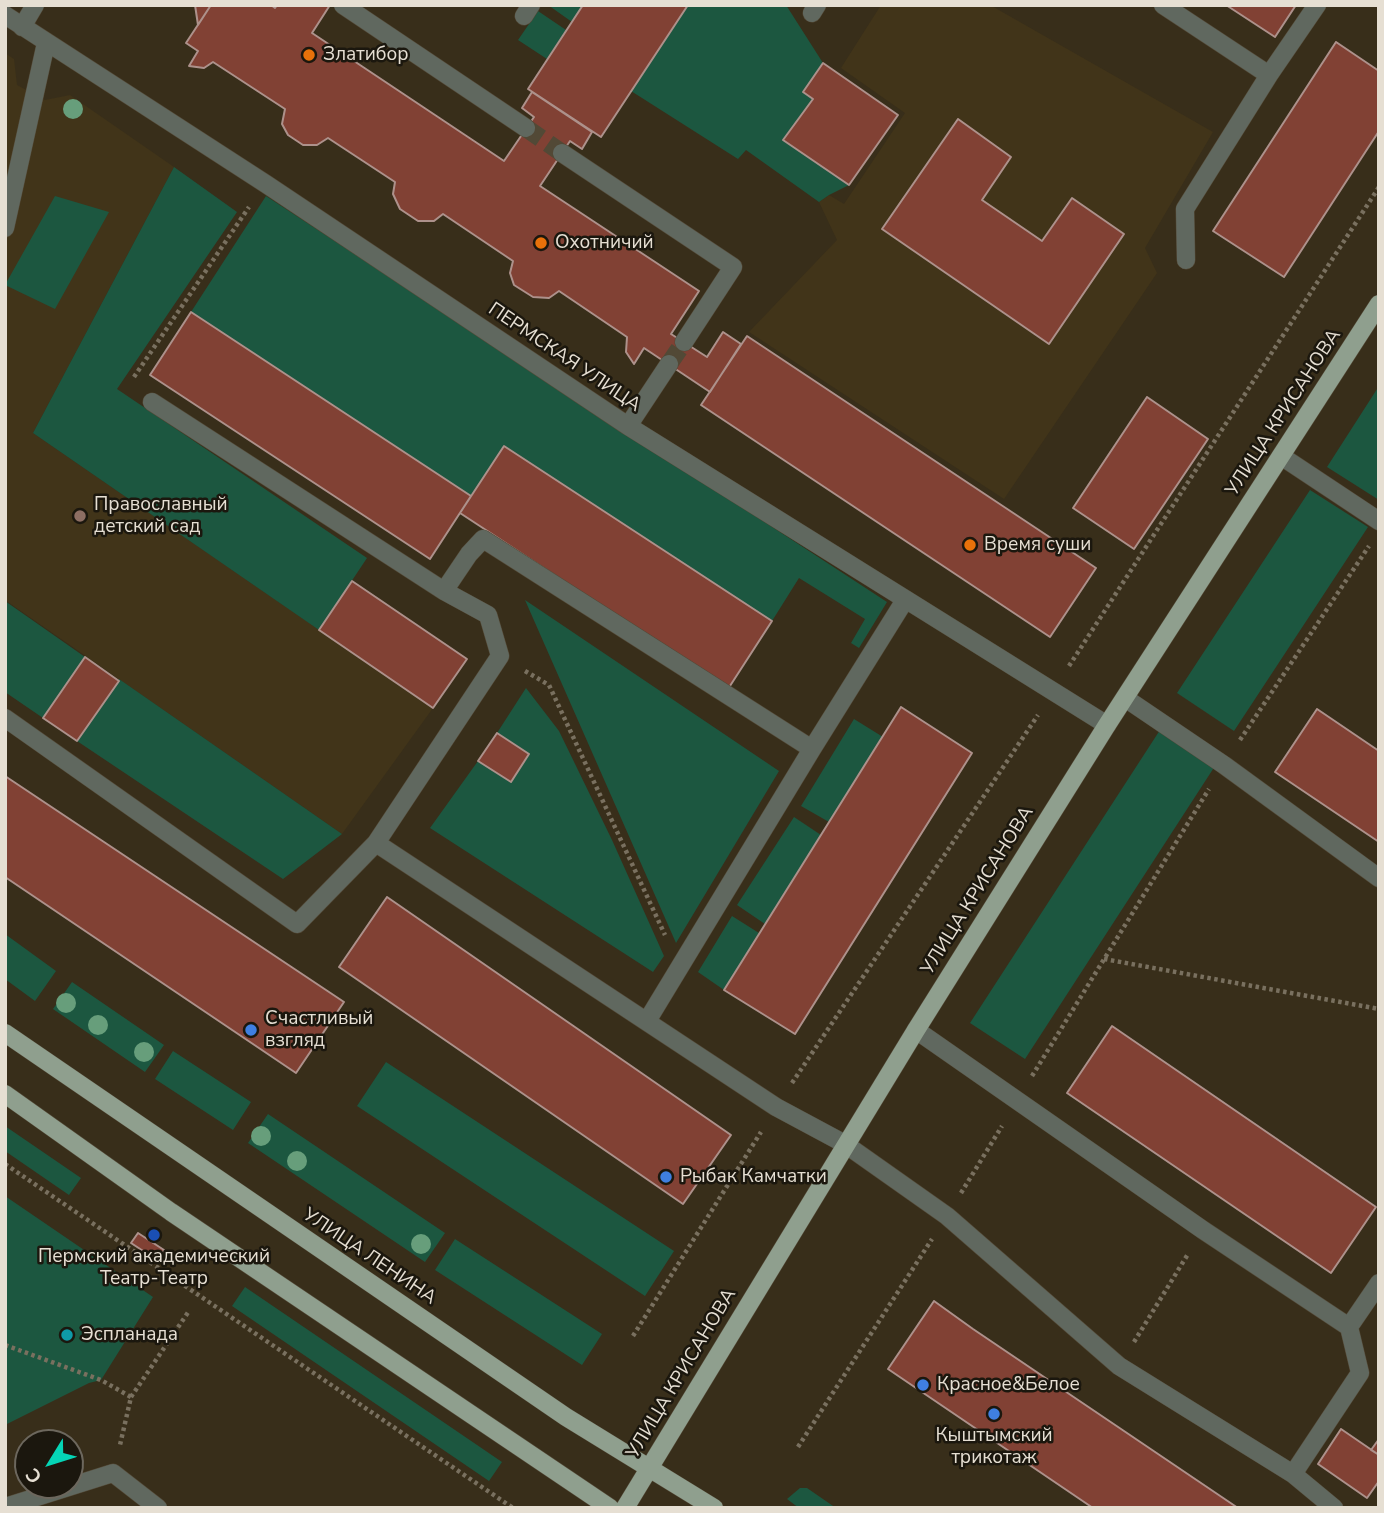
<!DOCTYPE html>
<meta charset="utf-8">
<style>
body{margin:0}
#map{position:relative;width:1384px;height:1513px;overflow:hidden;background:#382e1a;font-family:"Nunito Sans",sans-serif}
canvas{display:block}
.frame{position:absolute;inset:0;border:7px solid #e6dfd3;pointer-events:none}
.north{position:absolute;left:14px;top:1429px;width:70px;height:70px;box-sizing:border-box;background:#1b170e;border:2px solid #6c675d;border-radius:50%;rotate:232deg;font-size:19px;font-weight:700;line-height:28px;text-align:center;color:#e6dfd3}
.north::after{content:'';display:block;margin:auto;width:24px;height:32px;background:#05d5b6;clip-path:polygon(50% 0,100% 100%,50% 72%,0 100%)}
</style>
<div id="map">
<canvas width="1384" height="1513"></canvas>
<div class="frame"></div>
<div class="north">С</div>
</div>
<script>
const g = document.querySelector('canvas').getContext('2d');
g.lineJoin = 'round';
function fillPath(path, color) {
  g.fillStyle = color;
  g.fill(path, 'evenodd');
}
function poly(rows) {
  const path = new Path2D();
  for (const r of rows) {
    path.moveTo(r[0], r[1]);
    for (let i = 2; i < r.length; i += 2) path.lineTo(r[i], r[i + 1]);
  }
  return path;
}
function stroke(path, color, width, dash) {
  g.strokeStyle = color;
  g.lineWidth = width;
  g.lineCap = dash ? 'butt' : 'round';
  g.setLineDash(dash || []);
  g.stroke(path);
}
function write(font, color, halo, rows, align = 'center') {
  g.font = font + ' "Nunito Sans",sans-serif';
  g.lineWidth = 5;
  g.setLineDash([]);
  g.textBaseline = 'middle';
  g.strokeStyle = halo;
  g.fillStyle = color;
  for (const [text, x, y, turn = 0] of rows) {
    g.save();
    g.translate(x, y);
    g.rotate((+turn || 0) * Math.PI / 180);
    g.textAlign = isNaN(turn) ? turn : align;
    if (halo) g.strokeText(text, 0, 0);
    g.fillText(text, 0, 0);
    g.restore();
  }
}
fillPath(poly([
 [881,5,990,5,1213,132,1145,248,1157,273,1004,499,749,332,837,240,819,202,829,195,844,204,905,113,841,68],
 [5,53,14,59,17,85,45,100,70,95,174,167,33,433,433,708,342,834,5,600]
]), '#413419');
fillPath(poly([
 [548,5,583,5,572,22],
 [688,5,786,5,823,63,803,92,813,99,784,140,849,185,829,195,819,202,746,150,738,159,631,91],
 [538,11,566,30,547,59,518,40],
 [174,167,237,212,117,389,367,558,319,630,33,433],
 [55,196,109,212,55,309,5,285],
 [266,196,887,602,859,648,851,643,865,619,799,578,772,621,505,446,471,496,191,312],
 [1379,386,1379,500,1327,467],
 [1310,490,1368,527,1234,731,1177,693],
 [525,600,779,771,676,943],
 [5,601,85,657,43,718,5,692],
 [119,679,342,834,283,879,77,741],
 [526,688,559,731,612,840,664,956,653,972,430,828,478,761,511,782,529,754,497,733],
 [854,719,883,737,829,822,801,806],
 [1160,730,1215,766,1025,1059,970,1023],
 [794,817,821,835,765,924,737,905],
 [732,916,759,933,724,990,698,972],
 [5,934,56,971,35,1001,5,979],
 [72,982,164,1045,145,1072,53,1009],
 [173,1051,251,1102,233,1130,155,1079],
 [386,1062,674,1251,645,1296,357,1106],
 [268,1114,445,1233,425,1262,248,1143],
 [5,1126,81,1178,69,1195,5,1151],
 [5,1196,153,1297,101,1380,89,1383,5,1425],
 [455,1239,602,1334,582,1365,435,1270],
 [245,1287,502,1462,489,1481,232,1306],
 [800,1488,807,1488,836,1508,799,1508,787,1499]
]), '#1c5740');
const building = poly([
 [195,5,211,5,198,25,195,5],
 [211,5,271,5,275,8,277,5,330,5,312,33,504,161,534,117,522,108,532,92,592,132,582,149,570,141,540,186,699,291,671,334,707,357,723,332,741,344,710,392,644,348,634,364,626,352,627,337,559,291,549,298,533,297,514,285,510,273,513,261,443,214,434,221,418,221,400,209,393,194,395,182,328,138,317,145,303,145,288,135,282,124,285,109,213,62,204,68,189,66,198,51,186,43,211,5],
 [583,5,688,5,601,137,528,89,583,5],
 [1226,5,1296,5,1275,37,1226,5],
 [1336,42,1379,71,1379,131,1284,277,1213,231,1336,42],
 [823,63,898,115,849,185,783,140,813,99,803,92,823,63],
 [958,119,1011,157,982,200,1042,241,1072,198,1124,234,1049,344,882,229,958,119],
 [191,312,471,496,430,559,150,375,191,312],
 [747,336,1096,568,1050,637,701,405,747,336],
 [1147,397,1208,439,1134,549,1073,508,1147,397],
 [504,446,772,621,728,689,460,513,504,446],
 [352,581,467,659,433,708,319,630,352,581],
 [85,657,119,681,77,741,43,718,85,657],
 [901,707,972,753,795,1034,724,990,901,707],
 [1317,709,1379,751,1379,842,1275,772,1317,709],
 [497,733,529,754,511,782,478,761,497,733],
 [5,776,344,1002,296,1073,5,877,5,776],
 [387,897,731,1135,683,1204,339,967,387,897],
 [1112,1026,1376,1207,1331,1273,1067,1093,1112,1026],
 [138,1233,164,1250,157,1260,131,1243,138,1233],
 [934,1301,973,1329,1238,1508,1093,1508,888,1369,934,1301],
 [1341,1429,1379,1455,1379,1481,1367,1498,1318,1464,1341,1429],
 [1379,1439,1379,1455,1371,1450,1379,1439]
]);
fillPath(building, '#814134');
stroke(building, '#ad918b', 2);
stroke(poly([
 [526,128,562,153],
 [669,364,684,342]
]), '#524936', 18, [18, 9]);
const minor = poly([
 [343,5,526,128],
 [1163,5,1269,75],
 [812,13,817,5],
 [5,15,266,184,628,426,1107,725],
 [524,16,531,5],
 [22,27,35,5],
 [562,153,733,267,684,342],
 [5,228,46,43],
 [1186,260,1185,209,1269,75,1317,5],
 [152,402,444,591,469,554,483,539,812,749],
 [628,426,669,364],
 [1281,456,1379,521],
 [1125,698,1224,765,1379,878],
 [5,718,297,924,376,843,776,1107,845,1144,947,1216,1119,1366,1293,1474,1334,1508],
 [376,843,500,656,488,615,444,591],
 [647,1021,812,749,905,600],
 [916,1030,1203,1230,1349,1327,1379,1283],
 [1293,1474,1360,1373,1349,1327],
 [5,1507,113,1473,158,1508]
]);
const major = poly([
 [5,1033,566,1417,714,1508],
 [5,1094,171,1212,610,1508],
 [625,1508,916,1030,1107,725,1379,304]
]);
stroke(minor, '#544a38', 19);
stroke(major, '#544a38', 19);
stroke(poly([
 [134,377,249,207],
 [1069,666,1379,187],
 [525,671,549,685,665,935],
 [1240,740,1369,546],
 [1104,959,1379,1009],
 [1032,1076,1209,789],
 [792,1083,1038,715],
 [5,1164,513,1508],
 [961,1193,1002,1126],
 [633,1336,761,1132],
 [1134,1342,1188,1254],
 [5,1345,101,1380,131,1397,120,1445],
 [131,1397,189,1311],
 [798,1447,932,1239]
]), '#79705f', 4.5, [3.5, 3.5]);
stroke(minor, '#60685f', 18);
stroke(major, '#8f9f8e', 18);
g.fillStyle = '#679e7b';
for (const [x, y] of [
 [73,109],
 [66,1003],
 [98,1025],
 [144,1052],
 [261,1136],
 [297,1161],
 [421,1244]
]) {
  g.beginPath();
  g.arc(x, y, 10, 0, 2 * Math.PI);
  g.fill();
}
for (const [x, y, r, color] of [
 [309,55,7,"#e8710a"],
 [541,243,7,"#e8710a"],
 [80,516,7,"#8d6e63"],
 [970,545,7,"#e8710a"],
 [251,1030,7,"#3f7fe0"],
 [666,1177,7,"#3f7fe0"],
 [154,1235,7,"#1a4fb4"],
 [67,1335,7,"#0f9aa8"],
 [923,1385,7,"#3f7fe0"],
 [994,1414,7,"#3f7fe0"]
]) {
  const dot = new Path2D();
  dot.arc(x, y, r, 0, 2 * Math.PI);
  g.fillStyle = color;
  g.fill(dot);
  stroke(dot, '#1b170e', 2.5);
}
write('19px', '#e6dfd3', '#1b170e', [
 ["Златибор",323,55],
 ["Охотничий",555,243],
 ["Православный",94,505],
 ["детский сад",94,527],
 ["Время суши",984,545],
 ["Счастливый",265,1019],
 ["взгляд",265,1041],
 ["Рыбак Камчатки",680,1177],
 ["Пермский академический",154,1257,"center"],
 ["Театр-Театр",154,1279,"center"],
 ["Эспланада",81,1335],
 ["Красное&Белое",937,1385],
 ["Кыштымский",994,1436,"center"],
 ["трикотаж",994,1458,"center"]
], 'left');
write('19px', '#e6dfd3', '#1b170e', [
 ["ПЕРМСКАЯ УЛИЦА",564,358,34],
 ["УЛИЦА КРИСАНОВА",1284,413,-57],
 ["УЛИЦА КРИСАНОВА",978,891,-58],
 ["УЛИЦА ЛЕНИНА",369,1257,34],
 ["УЛИЦА КРИСАНОВА",682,1374,-59]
]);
</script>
